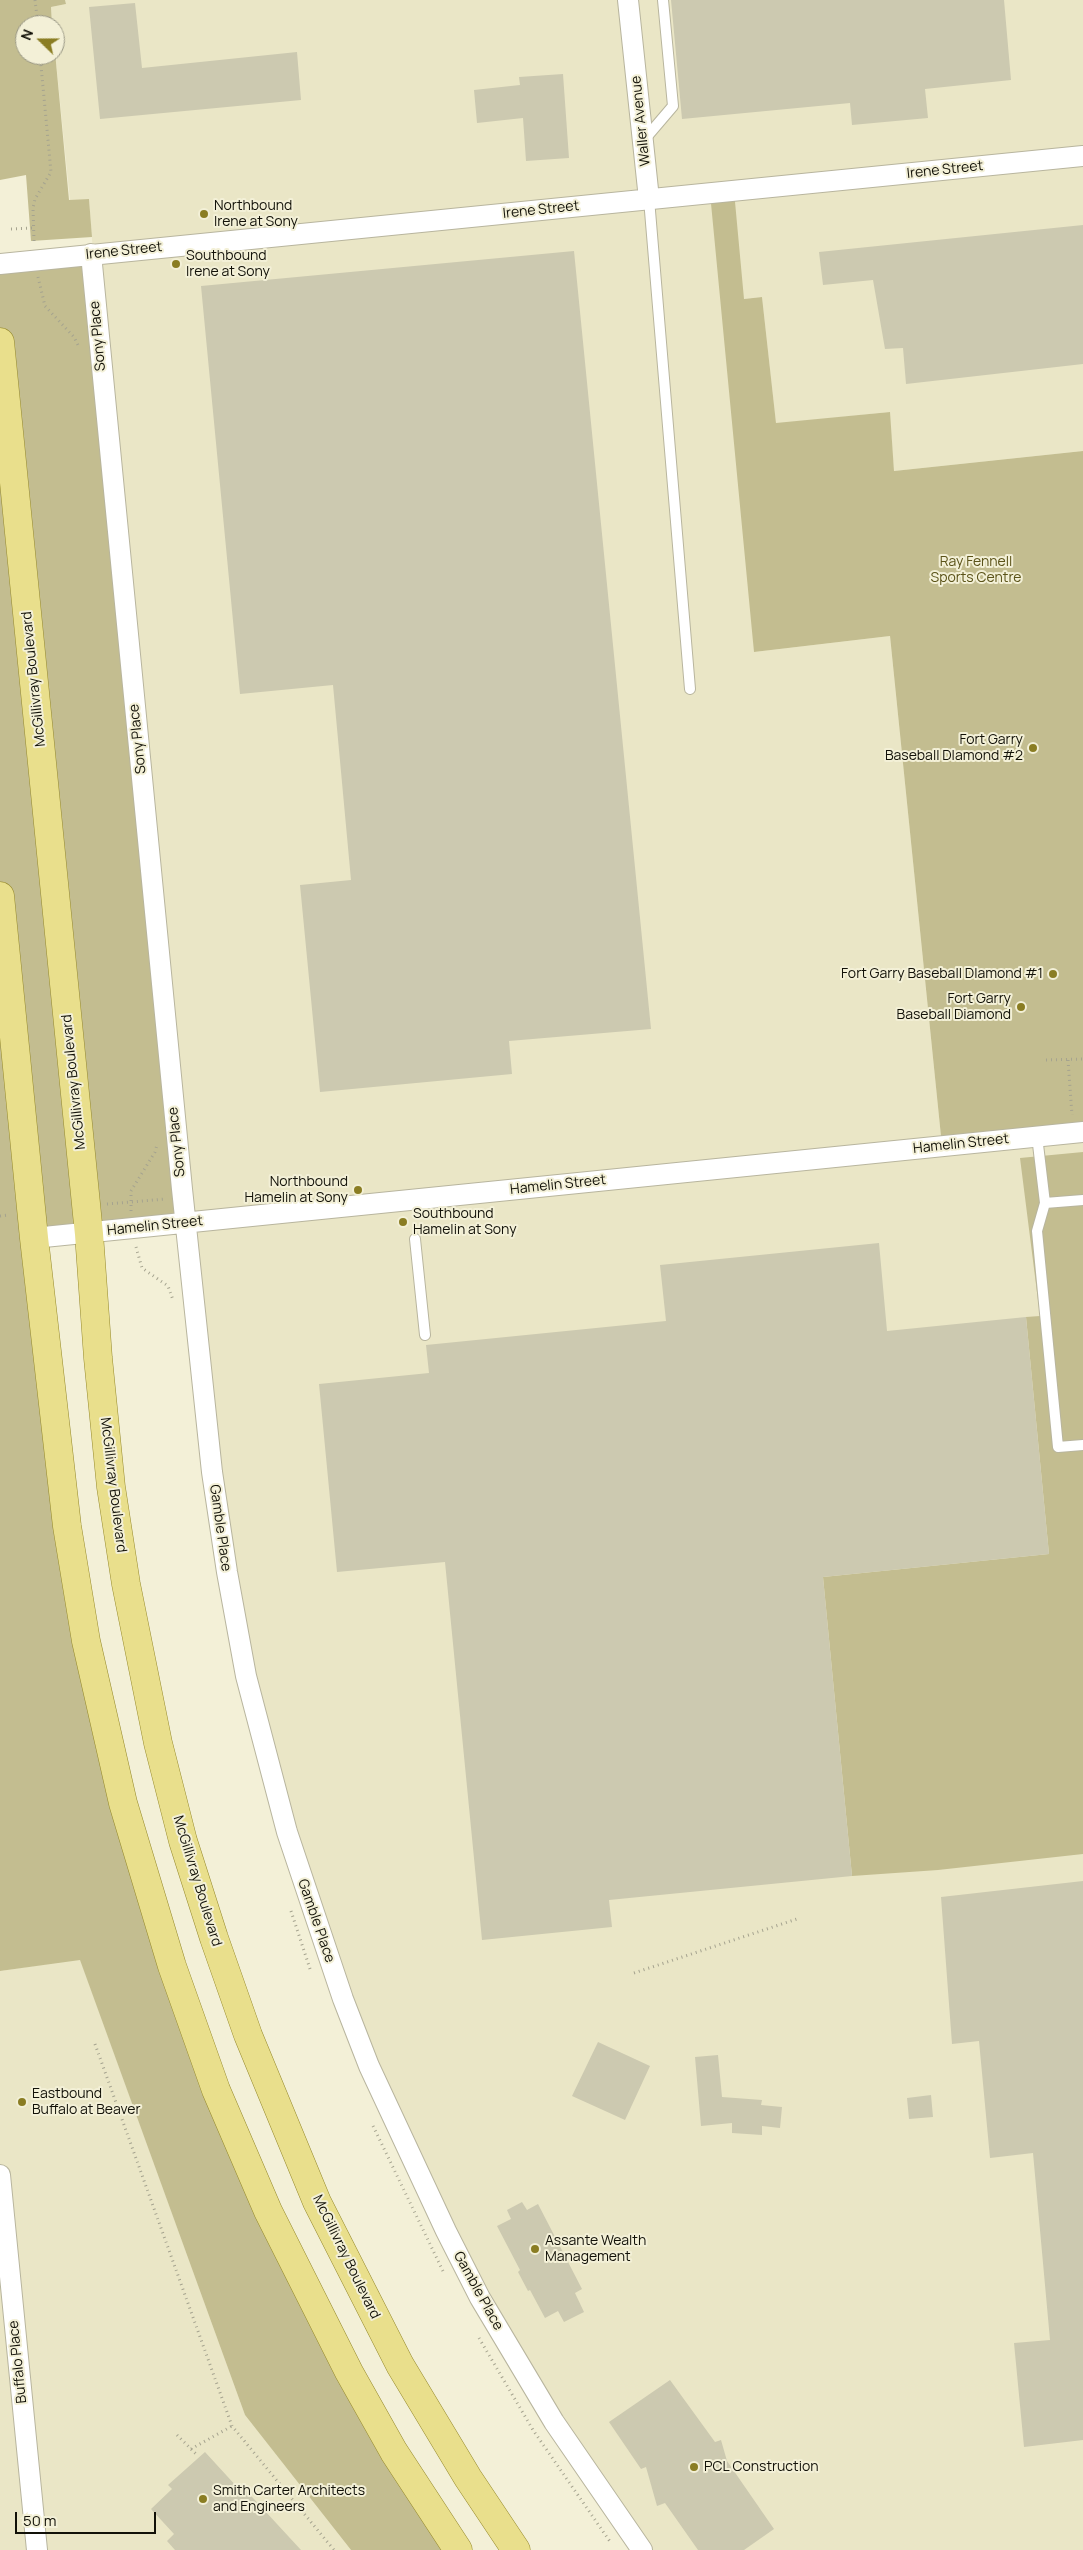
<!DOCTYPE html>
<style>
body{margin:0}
#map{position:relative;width:1083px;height:2550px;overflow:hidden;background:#f3f0d7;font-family:Manrope,sans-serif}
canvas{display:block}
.north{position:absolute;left:15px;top:15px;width:50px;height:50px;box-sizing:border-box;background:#f3f0d7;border:1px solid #999784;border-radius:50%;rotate:292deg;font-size:14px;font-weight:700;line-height:20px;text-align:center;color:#121108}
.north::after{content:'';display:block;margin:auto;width:18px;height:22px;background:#8a7d23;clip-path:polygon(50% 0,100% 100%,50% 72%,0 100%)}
.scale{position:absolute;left:15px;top:2512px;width:141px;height:22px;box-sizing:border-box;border:2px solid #121108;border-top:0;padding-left:6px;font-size:15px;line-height:18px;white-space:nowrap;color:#121108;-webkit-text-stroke:4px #f3f0d7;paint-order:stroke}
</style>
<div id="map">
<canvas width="1083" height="2550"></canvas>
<div class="north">N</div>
<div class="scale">50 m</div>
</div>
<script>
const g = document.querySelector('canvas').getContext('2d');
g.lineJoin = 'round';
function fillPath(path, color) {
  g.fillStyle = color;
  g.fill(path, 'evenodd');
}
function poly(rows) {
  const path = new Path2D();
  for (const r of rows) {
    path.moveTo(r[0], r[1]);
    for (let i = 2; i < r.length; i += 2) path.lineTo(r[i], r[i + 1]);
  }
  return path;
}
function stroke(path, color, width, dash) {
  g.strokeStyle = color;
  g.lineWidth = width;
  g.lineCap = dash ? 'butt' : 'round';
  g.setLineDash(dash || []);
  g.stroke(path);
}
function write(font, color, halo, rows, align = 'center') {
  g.font = font + ' Manrope,sans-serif';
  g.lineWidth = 4;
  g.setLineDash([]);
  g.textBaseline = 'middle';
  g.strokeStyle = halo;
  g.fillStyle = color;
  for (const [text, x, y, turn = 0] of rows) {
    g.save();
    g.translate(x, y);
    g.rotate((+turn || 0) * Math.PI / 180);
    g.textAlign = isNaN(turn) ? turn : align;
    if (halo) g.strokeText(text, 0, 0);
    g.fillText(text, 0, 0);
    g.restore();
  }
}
fillPath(poly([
 [65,0,1083,0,1083,451,894,471,889,412,776,424,762,297,744,299,754,652,890,636,942,1146,1083,1132,1083,2550,642,2550,520,2364,343,1999,227,1572,103,387,89,199,70,201,55,52,55,25,52,25,51,7,66,4],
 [80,1959,245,2415,351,2550,0,2550,0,1971]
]), '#eae6c6');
fillPath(poly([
 [0,0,65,0,66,4,51,7,52,25,25,25,25,55,55,55,55,52,69,200,89,199,92,237,31,241,26,175,0,180],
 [734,191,744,299,762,297,776,423,890,412,894,471,1083,451,1083,1132,942,1146,890,636,754,652,710,193],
 [91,254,185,1223,34,1238,86,1641,216,2090,458,2550,351,2550,245,2415,80,1960,0,1971,0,264],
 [1083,1152,1083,1854,938,1870,852,1876,823,1577,1049,1554,1026,1317,1040,1316,1020,1158]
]), '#c3bd90');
fillPath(poly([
 [671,0,1004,0,1011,80,925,89,928,118,852,125,850,103,682,119],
 [135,3,142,68,297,52,301,100,100,119,89,7],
 [563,74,569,158,526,161,523,118,477,123,474,90,520,85,519,77],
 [1083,225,1083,364,906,384,903,348,885,349,873,280,823,285,819,252],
 [574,251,651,1029,509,1041,512,1074,320,1092,300,885,351,880,333,685,240,694,201,286],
 [879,1243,887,1331,1026,1317,1049,1554,823,1577,852,1876,609,1900,612,1927,482,1940,445,1562,337,1572,319,1384,429,1373,426,1345,666,1321,660,1265],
 [1083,1881,1083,2440,1024,2447,1014,2343,1050,2340,1033,2153,990,2158,979,2041,952,2044,941,1897],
 [598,2042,650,2066,625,2120,572,2096],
 [718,2055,722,2097,762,2100,761,2105,782,2107,780,2128,762,2126,762,2135,732,2133,732,2123,701,2126,695,2057],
 [931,2095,933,2117,909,2119,907,2098],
 [522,2202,527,2210,538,2204,582,2289,575,2293,584,2312,564,2322,558,2311,545,2318,530,2290,528,2291,518,2272,520,2270,497,2226,511,2219,507,2210],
 [670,2380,715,2442,721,2440,727,2461,774,2529,744,2550,698,2550,665,2503,657,2506,646,2467,641,2469,609,2422],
 [205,2452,238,2488,241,2485,301,2550,175,2550,167,2541,174,2534,151,2509,172,2489,168,2485]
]), '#ccc9b0');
const lane = poly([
 [644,140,673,106,663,0],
 [649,199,690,689],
 [1037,1136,1045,1203,1083,1200],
 [1045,1203,1037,1231,1058,1447,1083,1445],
 [415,1239,425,1335]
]);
const street = poly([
 [628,0,649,199],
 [91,254,182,1189,212,1472,227,1572,246,1676,287,1832,343,1999,369,2066,446,2231,480,2298,554,2422,642,2550],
 [0,264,1083,156],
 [34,1238,1083,1132],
 [0,2175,37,2550]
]);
const primary = poly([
 [0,342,89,1234,98,1358,111,1487,126,1584,158,1743,183,1841,214,1938,248,2035,317,2202,400,2365,468,2478,516,2550],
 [0,896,34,1238,67,1526,86,1641,123,1803,172,1966,216,2090,268,2211,349,2372,394,2452,458,2550]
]);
stroke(lane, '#b8b59e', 12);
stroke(street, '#b8b59e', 22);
stroke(primary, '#95892c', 29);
stroke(poly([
 [35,0,38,25],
 [11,229,33,228],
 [34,241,33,208,35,199,51,172,40,55],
 [38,277,45,306,74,337,79,347],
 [1046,1060,1083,1059],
 [1068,1060,1072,1115],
 [107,1204,166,1199],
 [131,1211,131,1191,155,1152,157,1145],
 [0,1216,9,1215],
 [136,1247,142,1268,168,1286,173,1300],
 [291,1911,311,1972],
 [634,1973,800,1918],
 [95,2044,232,2426,334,2550],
 [373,2126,443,2271],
 [479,2338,533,2430,611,2543],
 [177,2435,198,2456],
 [191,2449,232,2426]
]), '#a5a38f', 3, [1, 4]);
stroke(lane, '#fff', 10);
stroke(street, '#fff', 20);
stroke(primary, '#e9df8c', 28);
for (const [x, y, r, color] of [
 [204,214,5,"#8a7d23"],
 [176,264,5,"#8a7d23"],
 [1033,748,5,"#8a7d23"],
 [1053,974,5,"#8a7d23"],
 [1021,1007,5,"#8a7d23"],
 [358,1190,5,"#8a7d23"],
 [403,1222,5,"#8a7d23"],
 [22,2102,5,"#8a7d23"],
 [535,2249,5,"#8a7d23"],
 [694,2467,5,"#8a7d23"],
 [203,2499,5,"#8a7d23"]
]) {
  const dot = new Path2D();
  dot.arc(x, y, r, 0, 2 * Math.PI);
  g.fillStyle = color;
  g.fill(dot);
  stroke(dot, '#f3f0d7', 2);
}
write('14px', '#121108', '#f3f0d7', [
 ["Waller Avenue",641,121,-96],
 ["Irene Street",945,170,-6],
 ["Irene Street",541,210,-6],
 ["Irene Street",124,251,-6],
 ["Sony Place",98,336,-95],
 ["McGillivray Boulevard",34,679,-96],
 ["Sony Place",138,739,-96],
 ["McGillivray Boulevard",74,1082,-96],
 ["Sony Place",177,1142,-96],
 ["Hamelin Street",961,1144,-6],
 ["Hamelin Street",558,1185,-6],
 ["Hamelin Street",155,1226,-6],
 ["McGillivray Boulevard",113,1485,83],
 ["Gamble Place",220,1528,82],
 ["McGillivray Boulevard",197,1881,73],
 ["Gamble Place",316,1921,71],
 ["McGillivray Boulevard",346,2257,64],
 ["Gamble Place",478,2291,61],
 ["Buffalo Place",18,2362,-96]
]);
write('14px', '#121108', '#f3f0d7', [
 ["Northbound",214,206],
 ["Irene at Sony",214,222],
 ["Southbound",186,256],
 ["Irene at Sony",186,272],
 ["Fort Garry",1023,740,"right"],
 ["Baseball DIamond #2",1023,756,"right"],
 ["Fort Garry Baseball DIamond #1",1043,974,"right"],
 ["Fort Garry",1011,999,"right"],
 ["Baseball Diamond",1011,1015,"right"],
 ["Northbound",348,1182,"right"],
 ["Hamelin at Sony",348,1198,"right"],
 ["Southbound",413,1214],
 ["Hamelin at Sony",413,1230],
 ["Eastbound",32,2094],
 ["Buffalo at Beaver",32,2110],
 ["Assante Wealth",545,2241],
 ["Management",545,2257],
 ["PCL Construction",704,2467],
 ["Smith Carter Architects",213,2491],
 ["and Engineers",213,2507]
], 'left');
write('14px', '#5b5319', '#f3f0d7', [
 ["Ray Fennell",976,562],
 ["Sports Centre",976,578]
]);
</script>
